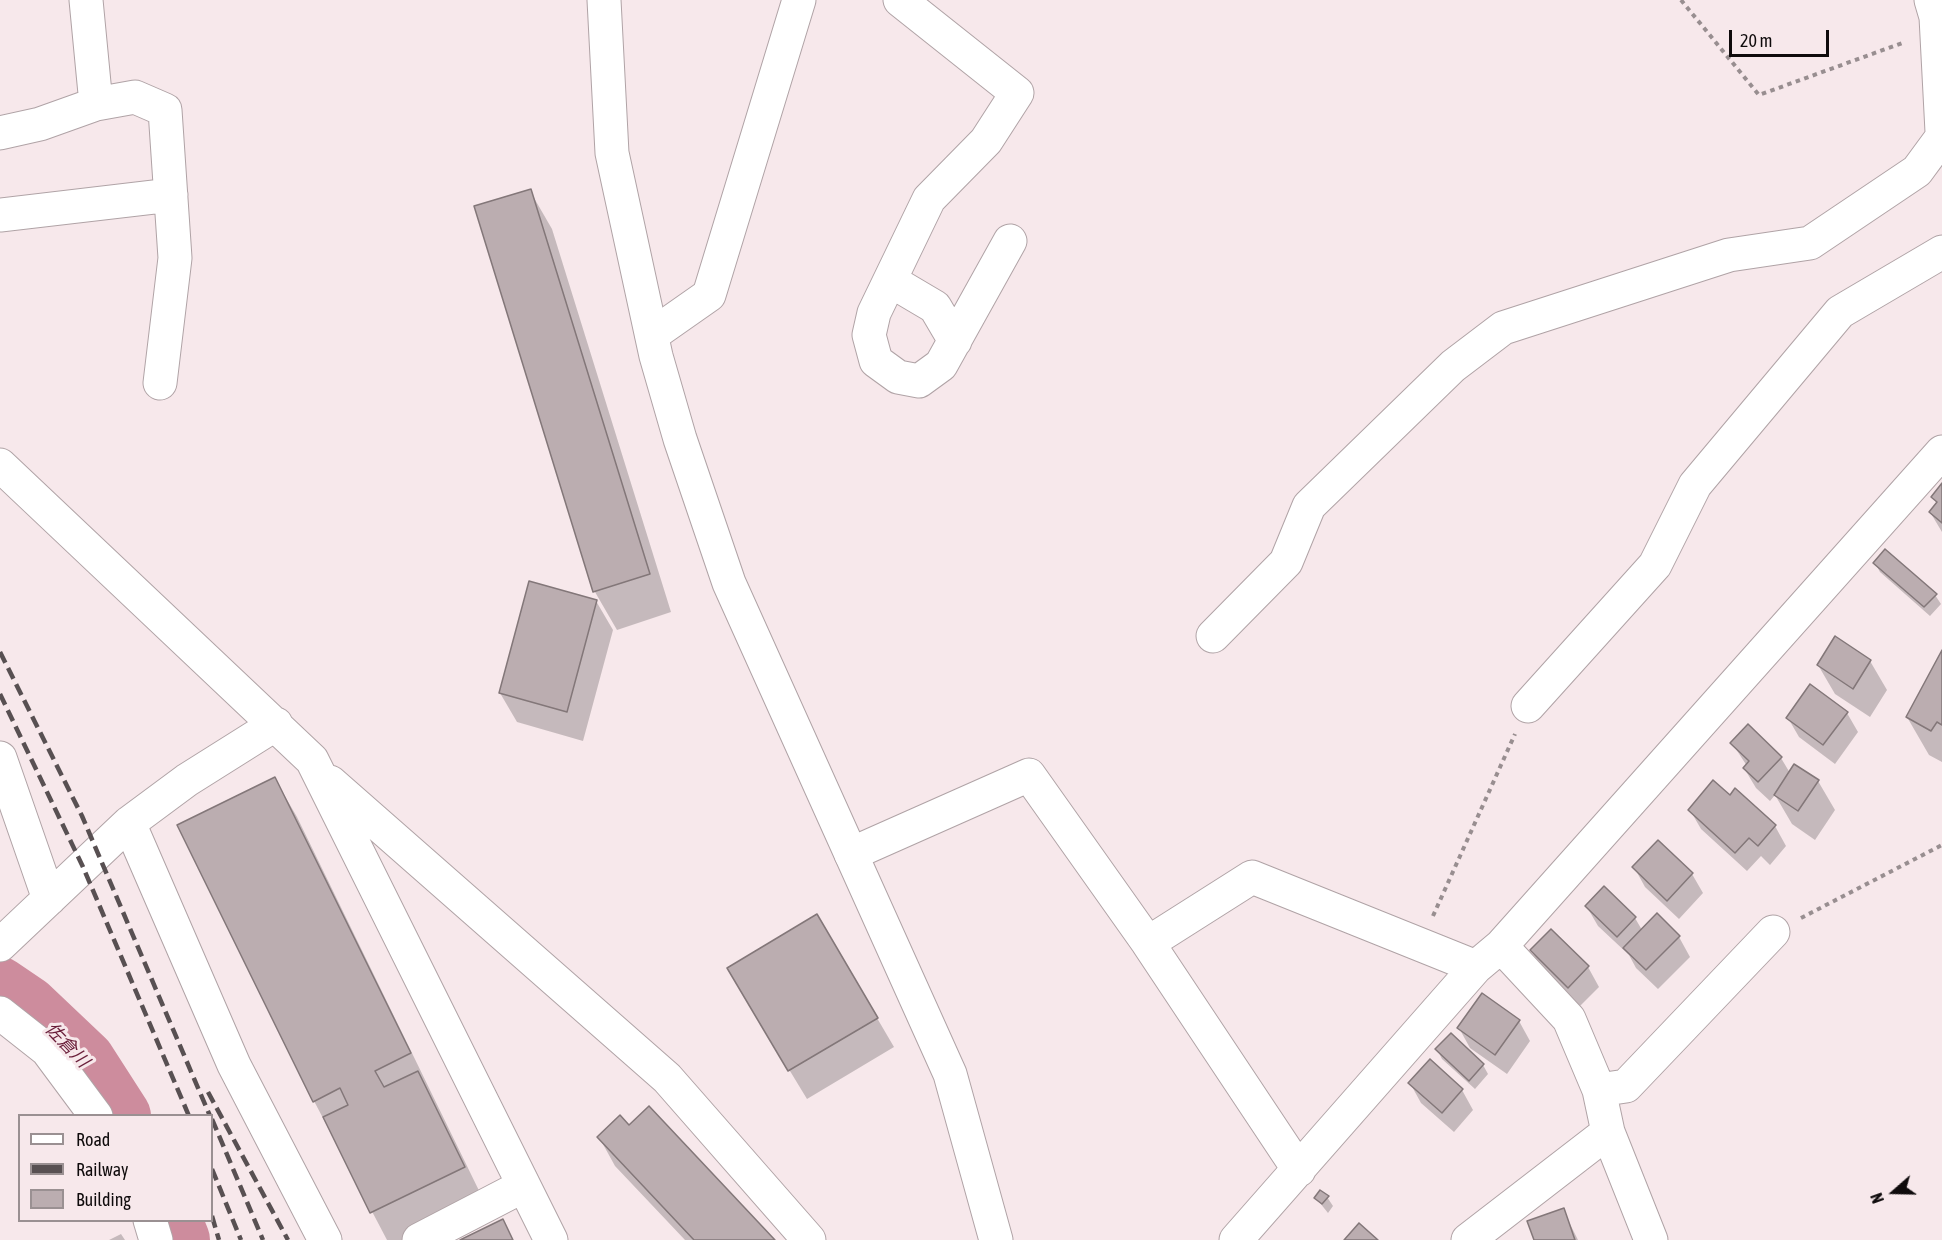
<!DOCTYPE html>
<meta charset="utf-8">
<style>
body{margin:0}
#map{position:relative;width:1942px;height:1240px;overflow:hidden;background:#f7e8eb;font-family:"Asap Condensed",sans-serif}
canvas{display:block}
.legend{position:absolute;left:18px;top:1114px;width:195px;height:108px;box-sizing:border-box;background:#f7e8eb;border:2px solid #9a9092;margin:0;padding:8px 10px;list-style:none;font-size:18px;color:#0f0b0c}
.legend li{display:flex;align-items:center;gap:12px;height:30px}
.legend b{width:30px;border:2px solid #9a9092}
.north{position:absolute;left:1864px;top:1162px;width:60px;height:60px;-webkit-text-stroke:4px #f7e8eb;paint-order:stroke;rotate:250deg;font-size:16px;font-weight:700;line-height:24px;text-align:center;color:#0f0b0c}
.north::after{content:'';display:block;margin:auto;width:21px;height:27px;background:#0f0b0c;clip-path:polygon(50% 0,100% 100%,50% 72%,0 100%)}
.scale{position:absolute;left:1729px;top:30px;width:100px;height:27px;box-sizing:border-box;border:3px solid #0f0b0c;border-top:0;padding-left:8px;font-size:18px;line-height:21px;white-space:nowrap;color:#0f0b0c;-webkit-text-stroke:4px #f7e8eb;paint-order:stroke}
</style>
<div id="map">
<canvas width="1942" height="1240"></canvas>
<ul class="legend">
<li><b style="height:8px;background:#fff"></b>Road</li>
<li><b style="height:8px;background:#585052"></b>Railway</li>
<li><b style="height:16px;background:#bbadb0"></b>Building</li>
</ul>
<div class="north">N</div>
<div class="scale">20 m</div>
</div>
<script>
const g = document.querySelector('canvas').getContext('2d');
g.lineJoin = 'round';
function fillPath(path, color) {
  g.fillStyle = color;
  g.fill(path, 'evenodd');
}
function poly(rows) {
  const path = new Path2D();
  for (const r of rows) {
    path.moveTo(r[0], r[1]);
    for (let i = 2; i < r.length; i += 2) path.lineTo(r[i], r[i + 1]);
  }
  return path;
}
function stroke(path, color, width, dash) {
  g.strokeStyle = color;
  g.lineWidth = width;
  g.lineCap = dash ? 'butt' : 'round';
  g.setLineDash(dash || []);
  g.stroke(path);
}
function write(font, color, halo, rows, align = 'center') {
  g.font = font + ' "Asap Condensed","Noto Sans JP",sans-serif';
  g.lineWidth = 6;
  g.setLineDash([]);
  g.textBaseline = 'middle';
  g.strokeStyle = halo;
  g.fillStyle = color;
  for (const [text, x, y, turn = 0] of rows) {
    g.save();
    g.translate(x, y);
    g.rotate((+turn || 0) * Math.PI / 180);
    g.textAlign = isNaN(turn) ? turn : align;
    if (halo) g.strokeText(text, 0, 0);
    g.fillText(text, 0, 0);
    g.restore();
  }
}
fillPath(poly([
 [530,191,552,229,671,612,617,630,595,592,476,207],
 [1942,485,1942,532,1930,512,1937,504,1933,497],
 [1875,563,1935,595,1941,604,1930,616,1880,572],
 [596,601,613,630,583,741,517,722,500,693],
 [1942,653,1942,762,1929,755,1907,717],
 [1870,661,1887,690,1870,717,1835,694,1818,665],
 [1847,713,1858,732,1835,764,1799,737,1788,718],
 [1732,743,1781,758,1790,773,1818,781,1835,810,1815,840,1792,824,1775,795,1770,801,1756,788,1744,768,1747,766],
 [275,779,297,817,486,1205,414,1240,387,1240,314,1101],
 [1730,797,1775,826,1786,846,1770,865,1761,856,1747,871,1701,829,1690,810],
 [1634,867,1692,874,1703,893,1679,919,1645,887],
 [1587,907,1635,918,1642,930,1679,937,1690,957,1658,989,1636,968,1629,955,1598,926],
 [1531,950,1588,967,1599,987,1580,1006,1543,970],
 [1482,995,1519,1021,1530,1041,1507,1074,1470,1048,1459,1028],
 [745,997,877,1018,894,1047,807,1099],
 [1437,1049,1483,1065,1488,1074,1475,1089,1442,1059],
 [1410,1083,1462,1090,1473,1110,1454,1132,1421,1103],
 [599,1137,773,1240,685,1240,615,1166],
 [1327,1197,1333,1206,1328,1213,1316,1198],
 [1563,1210,1578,1240,1535,1240],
 [121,1234,125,1240,109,1240]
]), '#0003');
stroke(poly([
 [0,987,28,1006,85,1060,121,1116],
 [172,1220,180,1240]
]), '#cd8c9d', 60);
const building = poly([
 [531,189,650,574,593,592,474,206,531,189],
 [1942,483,1942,523,1929,512,1937,502,1931,497,1942,483],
 [1885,549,1937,594,1924,607,1873,563,1885,549],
 [529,581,597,600,567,712,499,693,529,581],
 [1835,636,1871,660,1853,689,1817,665,1835,636],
 [1942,650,1942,725,1937,722,1931,731,1906,717,1942,650],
 [1810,684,1848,712,1823,745,1786,718,1810,684],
 [1748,724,1782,757,1758,782,1743,768,1749,761,1730,743,1748,724],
 [1794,764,1819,780,1798,811,1774,795,1794,764],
 [275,777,411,1053,375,1071,384,1087,418,1071,465,1167,370,1213,323,1117,348,1105,340,1088,313,1102,177,825,275,777],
 [1713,780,1730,795,1735,788,1776,825,1758,846,1749,838,1735,853,1688,810,1713,780],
 [1658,840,1693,873,1667,901,1632,867,1658,840],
 [1604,886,1636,917,1617,937,1585,906,1604,886],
 [1657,913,1680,936,1646,970,1623,948,1657,913],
 [817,914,878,1018,788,1071,727,968,817,914],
 [1551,929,1589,966,1568,988,1530,950,1551,929],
 [1482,993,1520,1020,1495,1055,1457,1028,1482,993],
 [1451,1033,1484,1064,1469,1081,1435,1049,1451,1033],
 [1430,1059,1463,1089,1442,1113,1408,1083,1430,1059],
 [649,1106,775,1240,694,1240,597,1137,620,1115,629,1125,649,1106],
 [1320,1190,1329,1196,1322,1204,1314,1198,1320,1190],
 [1564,1208,1575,1240,1534,1240,1527,1221,1564,1208],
 [503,1219,513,1240,460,1240,503,1219],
 [1359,1223,1378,1240,1344,1240,1359,1223]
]);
fillPath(building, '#bbadb0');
stroke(building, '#837779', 1.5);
const street = poly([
 [86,0,96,104],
 [900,0,1017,93,986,141,929,199,874,313,869,335,876,361,898,377,919,381,941,365,1010,241],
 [1931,0,1936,17,1942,132],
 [0,133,40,124,96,104,135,97,165,110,175,258,160,383],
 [0,215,171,195],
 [891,281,935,307,955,341],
 [652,335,709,295,799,0],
 [0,465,312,760,551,1240],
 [1213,636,1286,562,1309,506,1453,366,1503,328,1729,255,1810,243,1917,171,1942,137],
 [1528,706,1655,565,1695,485,1840,312,1942,252],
 [0,758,49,899],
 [330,782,667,1078,809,1240],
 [129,823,234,1065,325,1240],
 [851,854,1029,775,1148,943,1299,1170],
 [1148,943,1252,877,1476,967],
 [0,945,129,823,187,780,276,724],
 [1501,946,1569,1019,1599,1090,1608,1132,1651,1240],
 [0,1013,47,1050,96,1116],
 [1599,1090,1626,1086,1773,932],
 [150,1220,156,1240],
 [419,1240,523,1186],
 [1236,1240,1476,967,1501,946,1942,452],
 [1468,1240,1608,1132]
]);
const secondary = poly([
 [604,0,612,153,656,356,680,439,729,583,950,1074,996,1240]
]);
stroke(street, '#b0a3a6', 35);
stroke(secondary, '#b0a3a6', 35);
stroke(poly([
 [1681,0,1759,95,1905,42],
 [1433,916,1515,734],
 [1801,918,1942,845]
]), '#988e90', 4, [4.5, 4.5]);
stroke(street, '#fff', 33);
stroke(secondary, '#fff', 33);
stroke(poly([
 [0,652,82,816,210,1116],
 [0,694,83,867,189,1116],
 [208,1092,288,1240],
 [212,1119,263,1240],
 [212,1169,241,1240],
 [212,1216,219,1240]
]), '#585052', 4.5, [12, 6]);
write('italic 18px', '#691d39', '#f7e8eb', [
 ["佐倉川",67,1045,46]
]);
</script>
